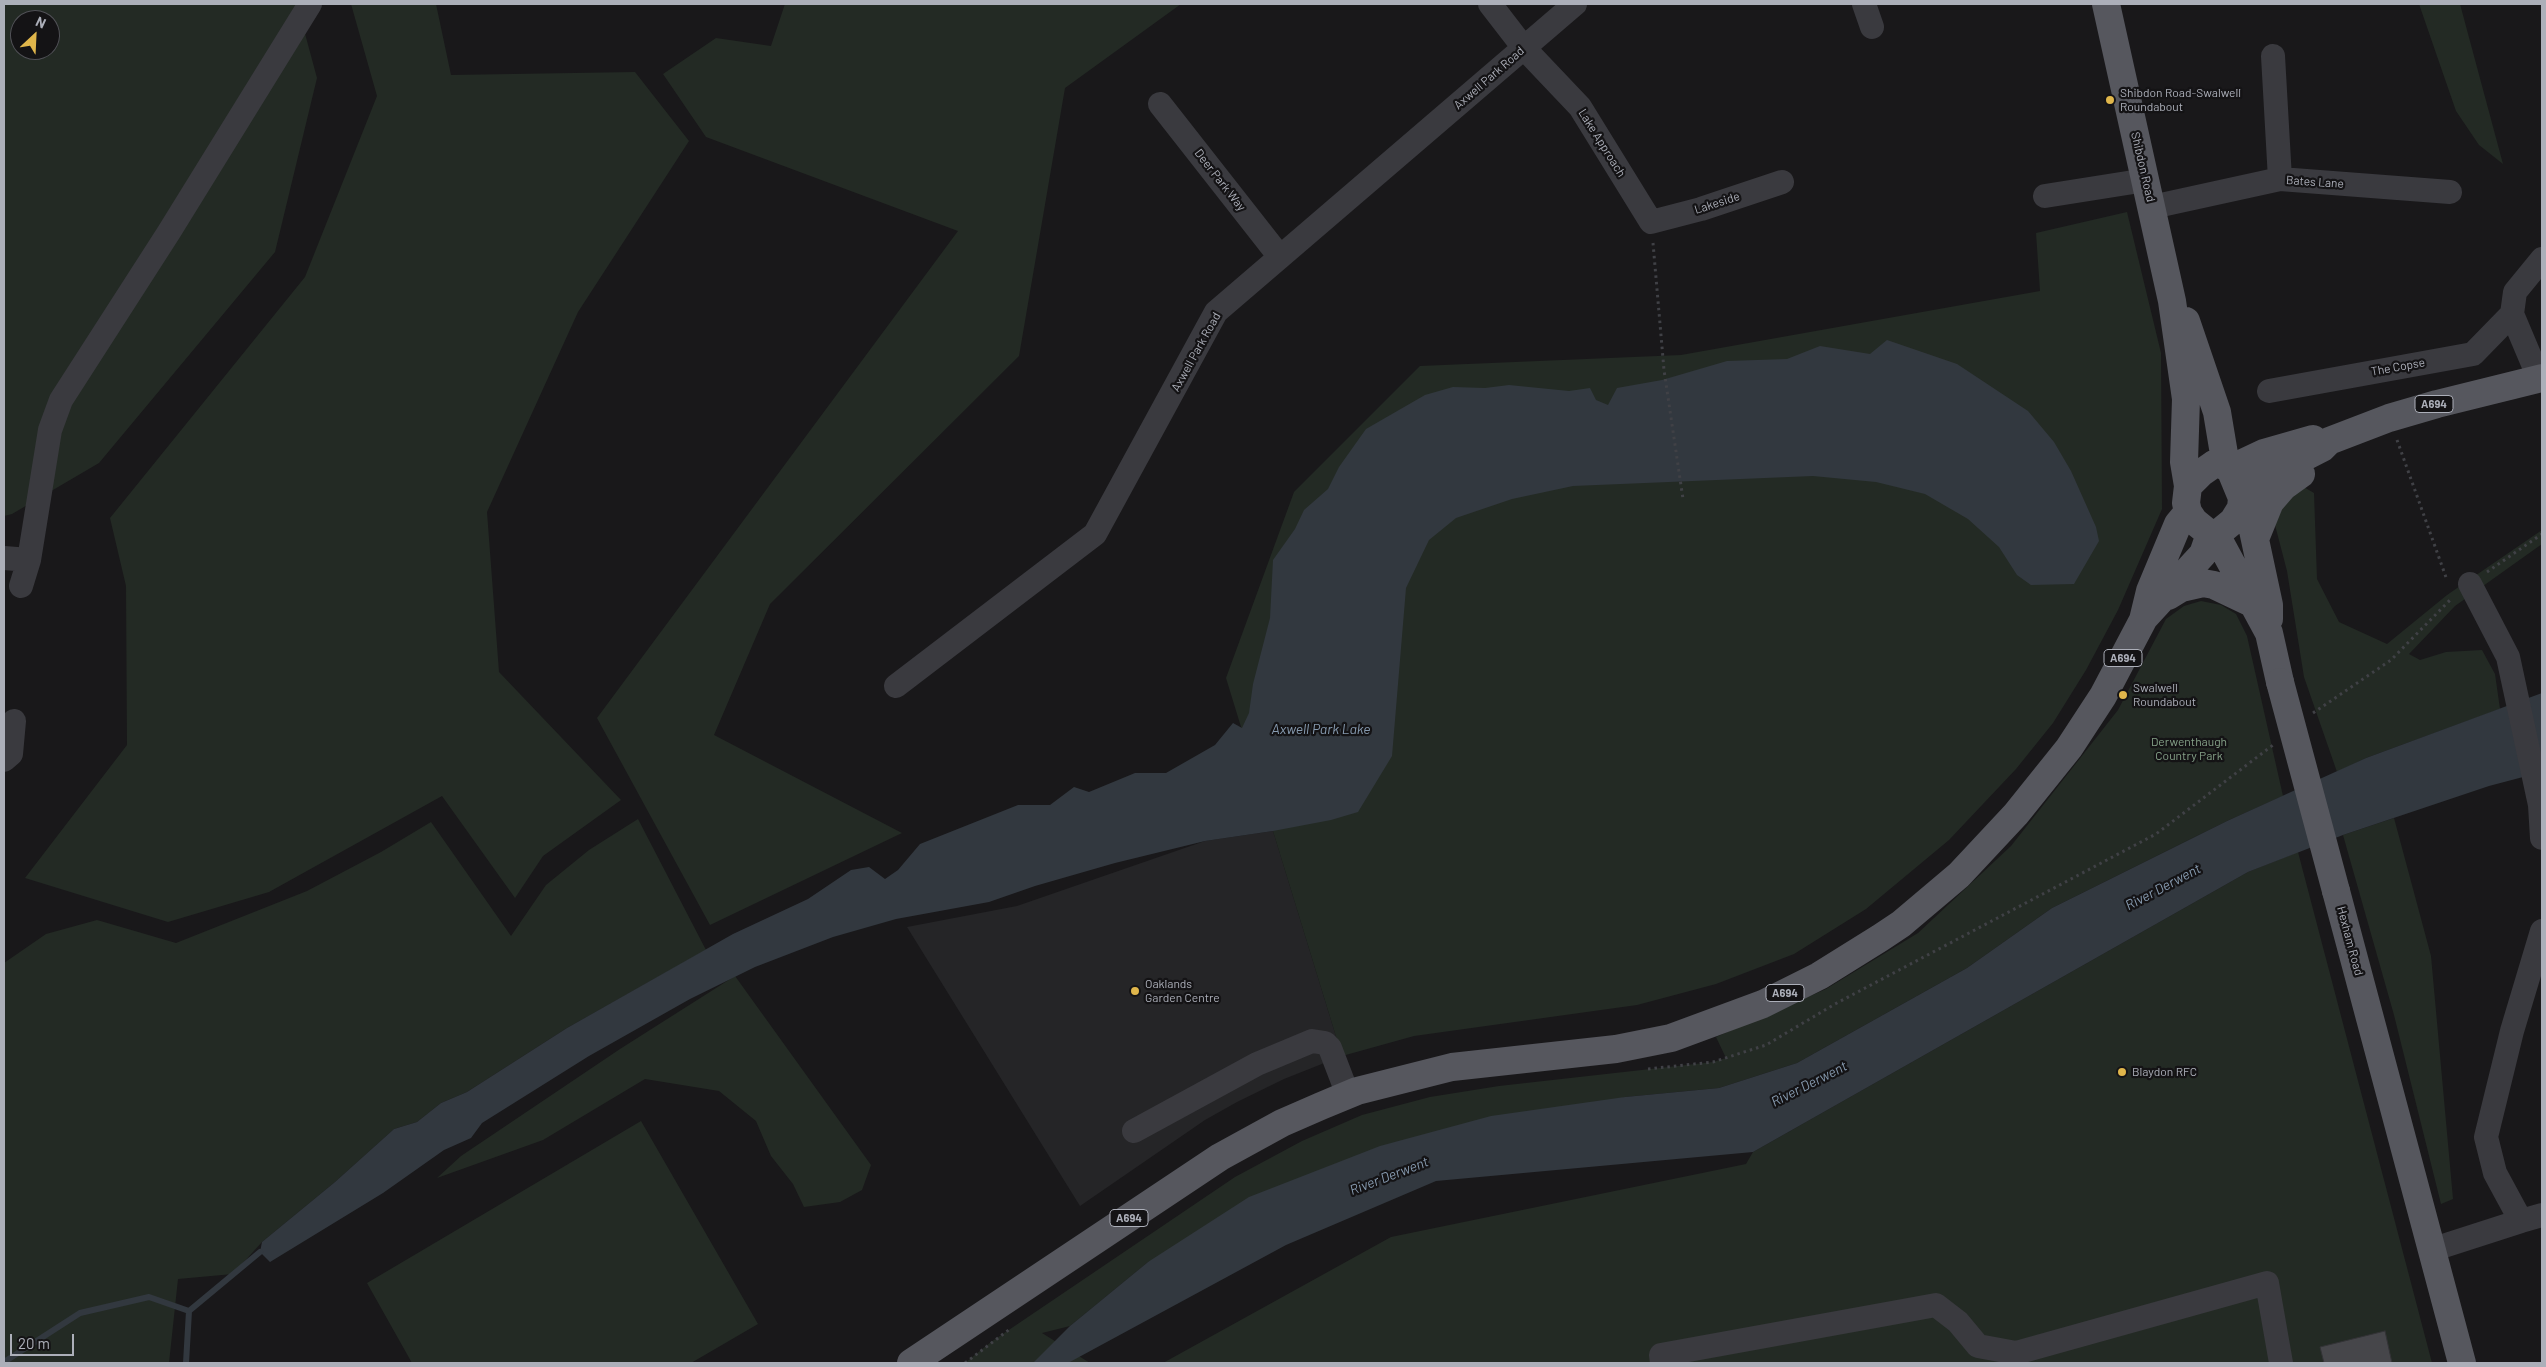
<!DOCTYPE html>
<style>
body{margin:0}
#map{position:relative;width:2546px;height:1367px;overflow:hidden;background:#19181a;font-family:Barlow,sans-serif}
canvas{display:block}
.frame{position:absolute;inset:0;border:5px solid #acafb9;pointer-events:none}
.north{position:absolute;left:10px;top:10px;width:50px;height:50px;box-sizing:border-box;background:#141315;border:1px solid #515157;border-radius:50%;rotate:25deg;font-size:14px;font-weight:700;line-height:20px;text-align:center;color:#acafb9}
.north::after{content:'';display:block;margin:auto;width:18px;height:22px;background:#e0b64b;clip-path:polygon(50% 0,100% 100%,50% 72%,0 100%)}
.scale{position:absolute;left:10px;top:1334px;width:64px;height:22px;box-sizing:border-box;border:2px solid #acafb9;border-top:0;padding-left:6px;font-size:15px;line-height:18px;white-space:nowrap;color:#acafb9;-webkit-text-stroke:4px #141315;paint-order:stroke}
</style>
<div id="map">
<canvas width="2546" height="1367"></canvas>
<div class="frame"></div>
<div class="north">N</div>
<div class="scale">20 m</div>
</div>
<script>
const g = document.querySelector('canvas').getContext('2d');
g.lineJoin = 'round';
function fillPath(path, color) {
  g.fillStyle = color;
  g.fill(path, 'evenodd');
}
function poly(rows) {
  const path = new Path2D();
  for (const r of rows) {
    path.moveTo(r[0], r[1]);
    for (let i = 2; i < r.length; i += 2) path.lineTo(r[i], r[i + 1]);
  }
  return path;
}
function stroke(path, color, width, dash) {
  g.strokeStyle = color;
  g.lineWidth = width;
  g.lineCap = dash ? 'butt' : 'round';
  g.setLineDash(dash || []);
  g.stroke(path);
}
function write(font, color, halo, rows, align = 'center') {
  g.font = font + ' Barlow,sans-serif';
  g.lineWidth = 4.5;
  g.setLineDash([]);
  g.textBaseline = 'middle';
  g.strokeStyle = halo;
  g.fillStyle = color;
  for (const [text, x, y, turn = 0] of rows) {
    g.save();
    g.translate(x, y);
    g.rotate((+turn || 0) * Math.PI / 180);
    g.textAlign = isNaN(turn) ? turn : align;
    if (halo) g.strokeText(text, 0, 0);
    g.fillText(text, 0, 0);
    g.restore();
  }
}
fillPath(poly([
 [1273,831,1342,1056,1284,1079,1237,1102,1205,1120,1080,1206,907,927,1017,906,1205,841]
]), '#252527');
fillPath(poly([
 [4,4,297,4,317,78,275,252,99,463,12,514,4,516],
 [20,20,50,20,50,50,20,50],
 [351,4,436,4,451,75,635,72,689,141,578,312,487,512,499,672,621,800,543,856,515,898,442,796,269,892,168,922,25,878,127,745,126,586,110,518,305,277,377,96],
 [785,4,1181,4,1065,88,1019,356,770,604,714,735,902,833,710,925,597,718,958,231,706,137,663,74,716,38,771,46],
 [2419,4,2460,4,2503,164,2479,145,2456,111],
 [2127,212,2161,353,2162,509,2118,610,2086,670,2053,723,2016,769,1949,840,1866,909,1794,954,1716,984,1637,1005,1414,1036,1342,1056,1226,678,1294,492,1420,366,1681,355,2040,291,2036,233],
 [2302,486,2314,493,2317,579,2339,622,2387,644,2447,595,2542,530,2542,544,2455,606,2409,654,2420,660,2446,652,2482,650,2495,674,2500,709,2366,758,2337,772,2304,677,2287,571,2275,525,2285,501],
 [2201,601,2221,605,2236,614,2247,636,2283,796,2227,821,2052,908,1967,968,1797,1063,1719,1088,1625,1097,1148,1262,1070,1326,1042,1333,1090,1363,965,1363,991,1342,1235,1177,1302,1141,1362,1115,1430,1097,1499,1086,1713,1062,1726,1058,1716,1037,1826,989,1918,933,2011,846,2118,710,2166,619,2184,606],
 [2394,818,2431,956,2453,1199,2441,1204,2394,1015,2343,835],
 [638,819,706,950,567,1028,467,1092,441,1103,417,1122,394,1129,335,1182,262,1242,233,1274,178,1279,169,1363,4,1363,4,963,46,934,97,920,176,943,307,891,381,852,431,822,511,936,546,885,589,850],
 [2298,852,2432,1363,1163,1363,1391,1237,1746,1164,1753,1152,2248,872],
 [735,976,871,1165,862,1190,840,1202,804,1207,793,1184,771,1156,756,1121,719,1091,645,1079,543,1140,437,1178,461,1156,620,1049],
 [641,1121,758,1324,691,1363,412,1363,367,1283]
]), '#232a24');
fillPath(poly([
 [1887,340,1957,364,2028,411,2054,442,2071,471,2096,527,2099,541,2074,584,2031,585,2017,575,1999,547,1968,519,1925,494,1876,482,1813,476,1573,486,1512,499,1456,518,1429,540,1406,588,1392,756,1358,812,1331,820,1273,831,1205,841,1115,863,1035,886,989,902,896,919,833,937,755,967,690,999,589,1056,482,1123,471,1138,444,1150,383,1193,270,1262,260,1252,262,1242,335,1182,394,1129,417,1122,441,1103,467,1092,567,1028,733,934,808,899,851,870,869,867,885,879,898,870,920,844,1018,805,1050,805,1074,787,1089,792,1135,773,1166,773,1215,745,1233,723,1242,728,1249,713,1253,684,1270,618,1273,560,1295,529,1304,510,1328,489,1339,467,1366,429,1425,395,1453,387,1485,388,1509,385,1569,391,1590,388,1596,400,1608,405,1617,388,1662,380,1727,361,1787,359,1820,346,1870,354],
 [2542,693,2542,772,2489,786,2343,835,2248,872,1753,1152,1436,1181,1286,1245,1068,1363,1033,1363,1070,1326,1148,1262,1249,1197,1380,1146,1491,1116,1625,1097,1719,1088,1797,1063,1967,968,2052,908,2227,821,2366,758]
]), '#32383f');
stroke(poly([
 [4,1362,80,1313,149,1297,189,1311],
 [186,1363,189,1311,260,1252]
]), '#32383f', 6);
const building = poly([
 [2385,1331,2392,1363,2324,1363,2320,1347,2385,1331]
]);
fillPath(building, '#46464a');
stroke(building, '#333336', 1);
stroke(poly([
 [1653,243,1664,370,1683,499],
 [2397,440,2447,580],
 [2487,572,2542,534],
 [2313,713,2391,660,2452,598],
 [1648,1069,1713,1062,1766,1045,1835,1004,2156,834,2273,745],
 [965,1363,1010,1329]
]), '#404146', 3, [2.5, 4]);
stroke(poly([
 [1490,4,1524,48,1580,107,1651,222,1701,209,1782,182],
 [1864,4,1872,27],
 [2273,56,2280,179],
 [1160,104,1280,257],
 [2045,196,2146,180],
 [2152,207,2280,179,2450,192],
 [2512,314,2539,378],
 [2269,391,2473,354,2512,314,2515,292,2542,259],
 [4,558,29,560],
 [2470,584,2508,657,2540,805,2542,838],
 [21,586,29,560,50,430,61,400,169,232,310,4],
 [896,686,1095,534,1216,312,1575,4],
 [4,760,11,754,14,721],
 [1134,1131,1257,1064,1312,1041,1325,1043,1330,1048,1348,1095],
 [2521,1221,2542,1215],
 [2431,1250,2521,1221,2495,1173,2486,1137,2512,1031,2542,931],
 [1662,1363,1661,1355,1936,1305,1958,1322,1978,1346,2016,1353,2267,1283,2281,1363]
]), '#3a3a3f', 24);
stroke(poly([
 [2106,4,2172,301,2186,399,2184,462,2188,486],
 [2186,321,2217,412,2226,466],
 [2214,464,2220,464,2230,469,2242,498,2241,508,2233,521,2216,535,2210,534,2194,521,2188,512,2186,503,2188,486,2201,473,2214,464],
 [2230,469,2264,453,2313,439],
 [2242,498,2279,470,2322,448,2329,441,2389,418,2437,404,2542,378],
 [2251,521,2269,605,2269,619],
 [2216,535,2269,633,2280,682],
 [2255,539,2270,502,2283,487,2301,474],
 [2168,596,2181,588,2203,583,2214,585,2254,604],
 [2145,617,2203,554,2210,534],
 [2336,891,2462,1363],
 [911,1363,1220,1157,1282,1123,1321,1106,1357,1091,1452,1067,1616,1049,1671,1038,1763,1004,1819,976,1880,938,1901,924,1959,875,2016,814,2069,748,2103,696,2143,620,2150,591,2178,524,2188,512]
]), '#56575e', 28);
stroke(poly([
 [2280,682,2336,891]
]), '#56575e', 28);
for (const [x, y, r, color] of [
 [2110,100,5,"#e0b64b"],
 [2123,695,5,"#e0b64b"],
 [1135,991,5,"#e0b64b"],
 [2122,1072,5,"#e0b64b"]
]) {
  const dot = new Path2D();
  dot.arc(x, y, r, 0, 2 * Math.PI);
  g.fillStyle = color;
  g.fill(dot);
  stroke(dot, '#141315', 2);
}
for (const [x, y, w] of [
 [2434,404,38],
 [2123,658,38],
 [1785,993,38],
 [1129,1218,38]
]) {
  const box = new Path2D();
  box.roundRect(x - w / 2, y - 8.5, w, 17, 4);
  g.fillStyle = '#141315';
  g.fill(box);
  stroke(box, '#acafb9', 1);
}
write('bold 11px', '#acafb9', null, [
 ["A694",2434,404],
 ["A694",2123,658],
 ["A694",1785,993],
 ["A694",1129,1218]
]);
write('12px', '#acafb9', '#141315', [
 ["Axwell Park Road",1489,78,-41],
 ["Lake Approach",1602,143,58],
 ["Shibdon Road",2143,167,77],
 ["Deer Park Way",1220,180,52],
 ["Bates Lane",2315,182,4],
 ["Lakeside",1717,203,-18],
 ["Axwell Park Road",1196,352,-61],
 ["The Copse",2398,367,-10],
 ["Hexham Road",2350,941,75]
]);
write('12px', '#acafb9', '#141315', [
 ["Shibdon Road-Swalwell",2120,93],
 ["Roundabout",2120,107],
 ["Swalwell",2133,688],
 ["Roundabout",2133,702],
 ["Oaklands",1145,984],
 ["Garden Centre",1145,998],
 ["Blaydon RFC",2132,1072]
], 'left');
write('12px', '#85a188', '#141315', [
 ["Derwenthaugh",2189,742],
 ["Country Park",2189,756]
]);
write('italic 14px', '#879bb0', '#141315', [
 ["Axwell Park Lake",1321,729],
 ["River Derwent",2163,887,-28],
 ["River Derwent",1809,1084,-27],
 ["River Derwent",1389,1176,-21]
]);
</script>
